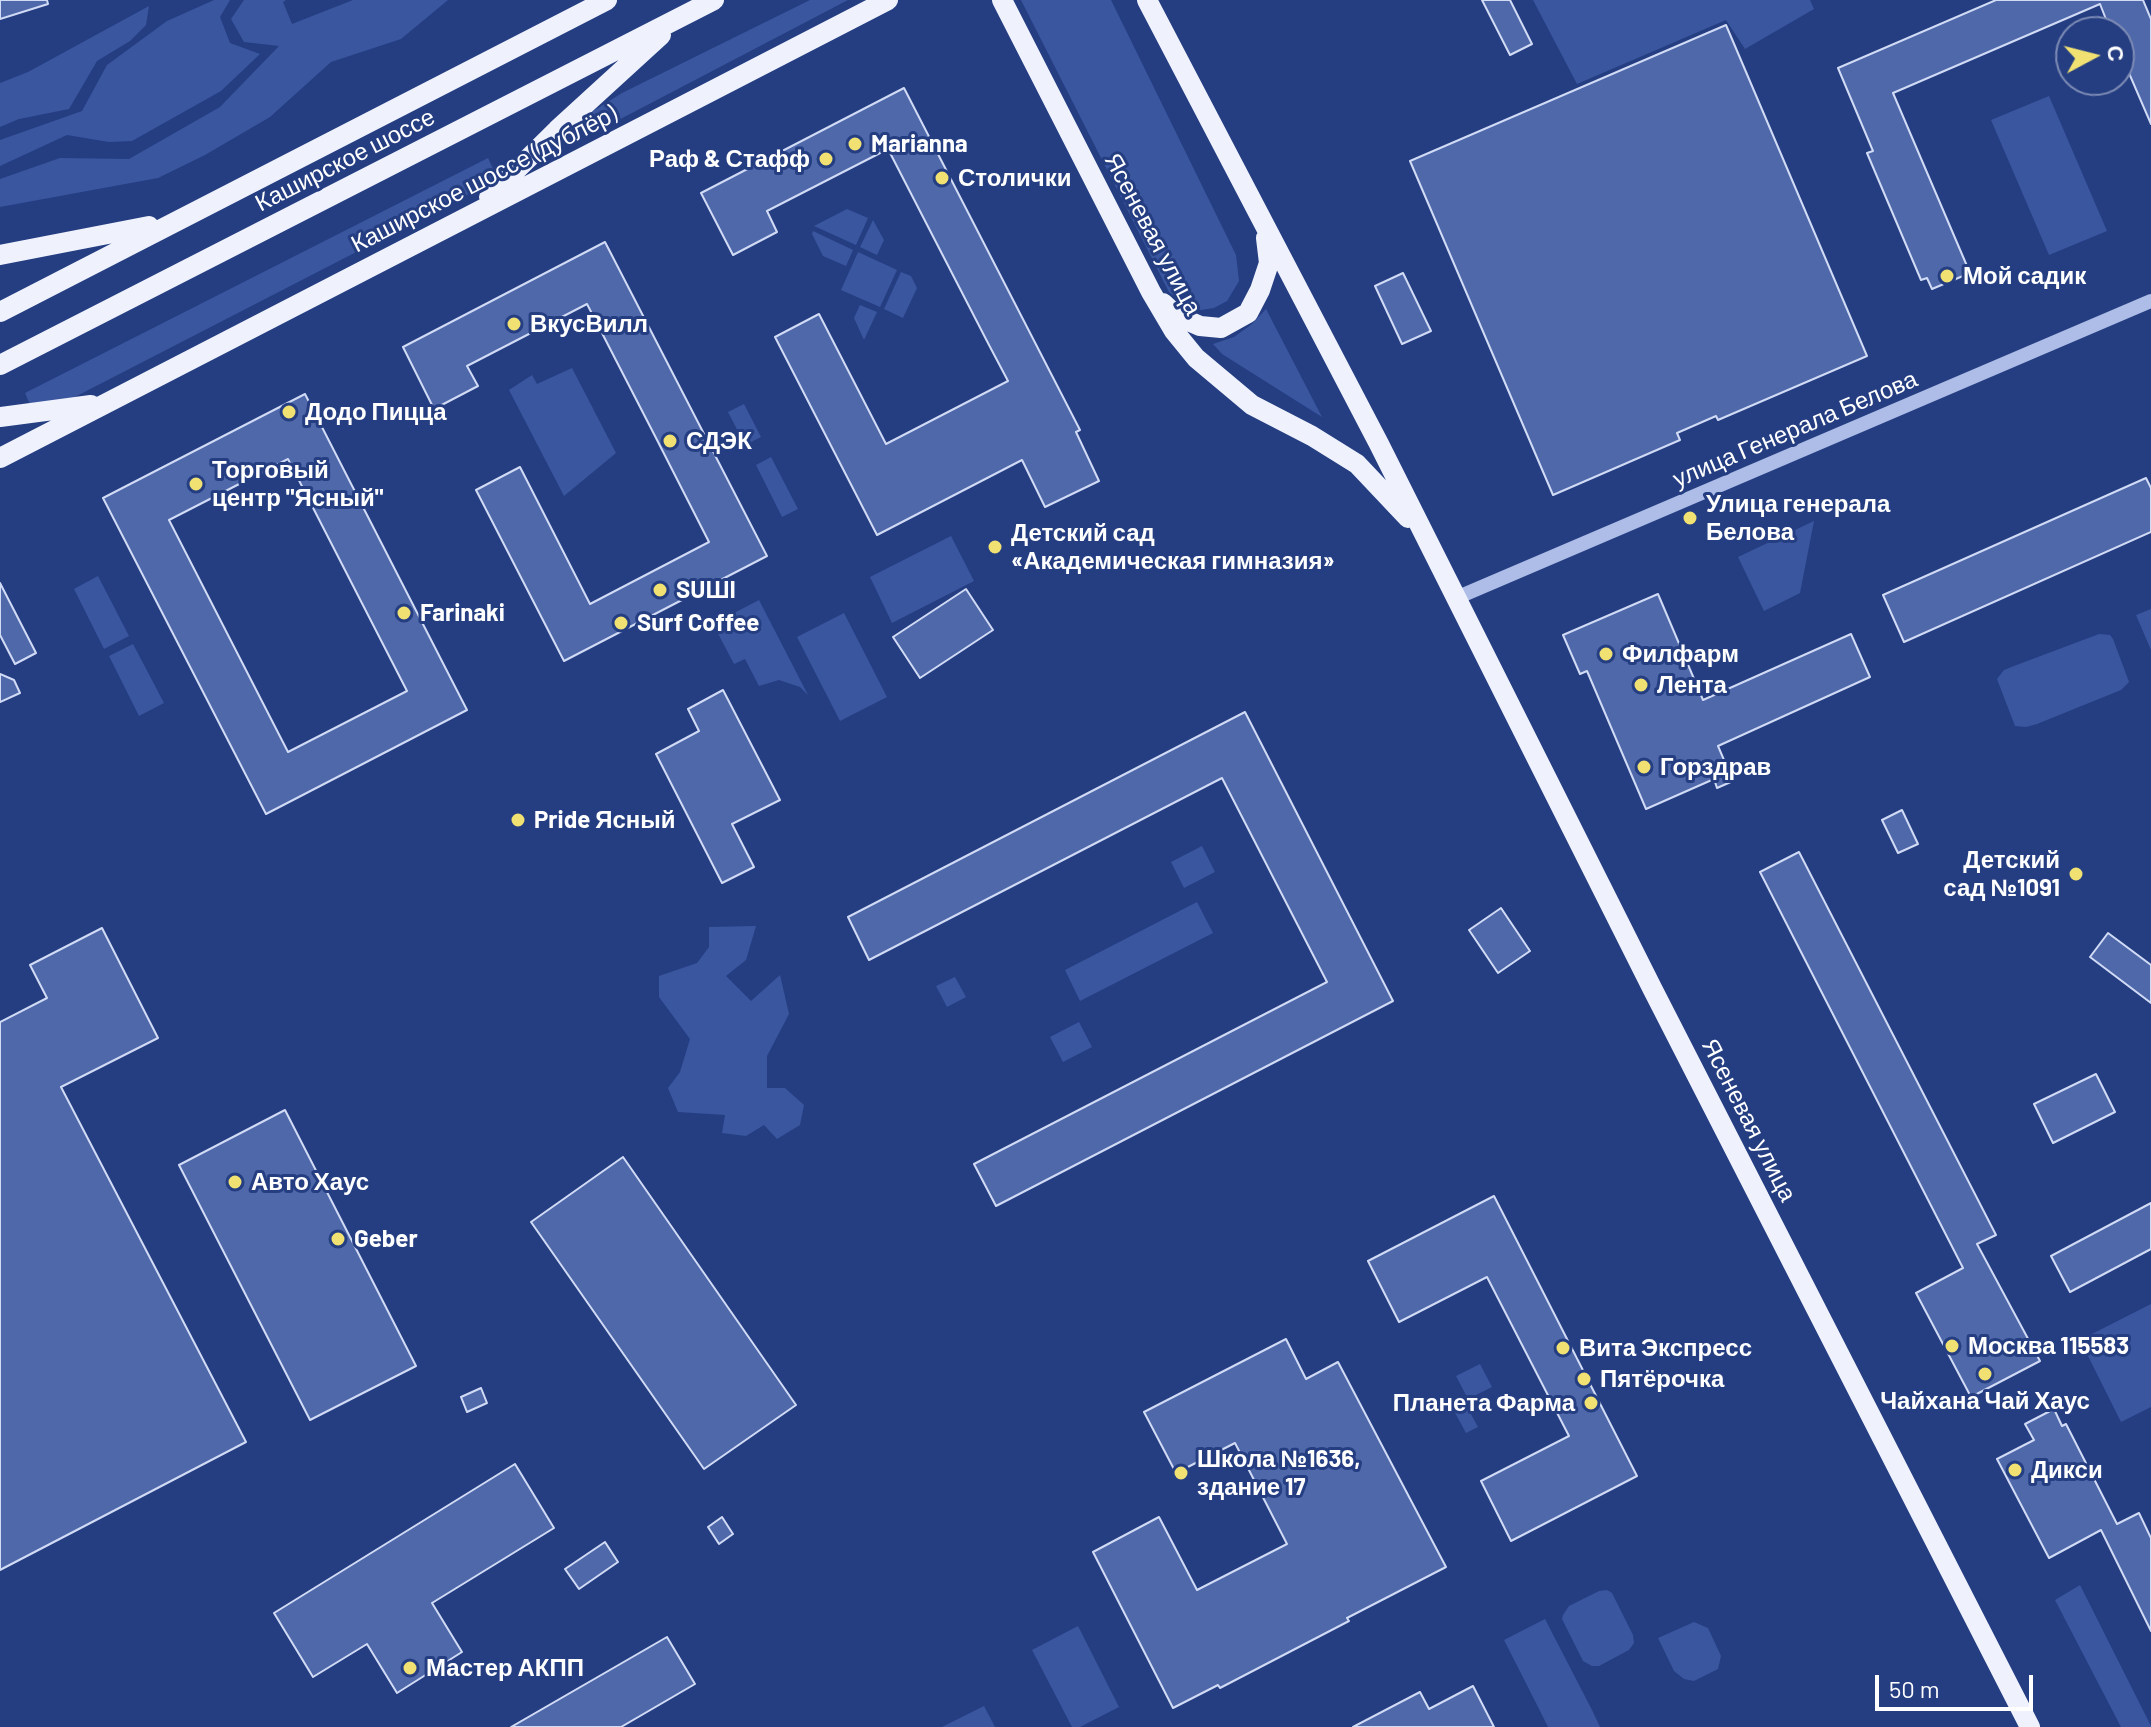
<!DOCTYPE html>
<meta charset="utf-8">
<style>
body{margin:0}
#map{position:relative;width:2151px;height:1727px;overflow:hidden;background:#253e82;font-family:Barlow,sans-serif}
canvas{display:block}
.north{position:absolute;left:2055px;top:16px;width:80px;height:80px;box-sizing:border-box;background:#253e82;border:2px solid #7c8bb4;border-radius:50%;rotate:83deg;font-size:22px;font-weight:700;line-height:32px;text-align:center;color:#fff}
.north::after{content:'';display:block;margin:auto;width:28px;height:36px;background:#f0e172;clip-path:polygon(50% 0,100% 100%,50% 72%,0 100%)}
.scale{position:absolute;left:1875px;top:1675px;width:158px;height:36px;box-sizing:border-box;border:4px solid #fff;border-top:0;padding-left:10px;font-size:24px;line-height:28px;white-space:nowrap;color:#fff;-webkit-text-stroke:6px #253e82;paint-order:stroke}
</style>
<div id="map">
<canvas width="2151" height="1727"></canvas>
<div class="north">С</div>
<div class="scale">50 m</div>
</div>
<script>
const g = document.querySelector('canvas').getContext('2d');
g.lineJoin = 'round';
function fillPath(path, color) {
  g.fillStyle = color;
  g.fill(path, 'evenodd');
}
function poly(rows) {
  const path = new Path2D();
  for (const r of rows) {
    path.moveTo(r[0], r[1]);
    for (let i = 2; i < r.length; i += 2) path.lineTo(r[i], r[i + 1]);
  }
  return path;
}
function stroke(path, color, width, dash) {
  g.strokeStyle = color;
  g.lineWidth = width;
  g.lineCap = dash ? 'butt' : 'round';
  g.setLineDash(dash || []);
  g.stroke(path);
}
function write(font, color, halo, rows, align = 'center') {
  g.font = font + ' Barlow,sans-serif';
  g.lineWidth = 6;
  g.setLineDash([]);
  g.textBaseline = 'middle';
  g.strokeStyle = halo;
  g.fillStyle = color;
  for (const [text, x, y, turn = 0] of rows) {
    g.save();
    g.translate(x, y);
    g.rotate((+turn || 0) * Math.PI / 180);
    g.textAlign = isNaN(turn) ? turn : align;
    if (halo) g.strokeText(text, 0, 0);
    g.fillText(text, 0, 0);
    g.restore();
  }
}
fillPath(poly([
 [214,0,230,0,220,17,230,43,260,54,221,91,132,141,109,142,67,135,0,166,0,140,82,111,107,65,167,21],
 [244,0,286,0,283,2,292,24,353,0,448,0,401,39,331,62,270,117,205,155,158,178,0,207,0,179,60,158,129,159,220,107,279,46,244,42,231,19],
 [810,0,848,0,588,136,582,135,576,127,577,121,622,93],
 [1021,0,1111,0,1236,255,1239,281,1227,301,1214,308,1201,310,1188,308,1169,292],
 [1533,0,1810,0,1814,9,1745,49,1726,20,1577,84],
 [149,6,146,25,130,41,97,61,69,109,19,119,0,127,0,83,28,72],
 [2049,96,2107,231,2049,255,1991,120],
 [488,158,498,179,67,401,31,407,25,393],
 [847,209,868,218,856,245,814,226],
 [873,220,884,240,877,255,860,247],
 [813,231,853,250,846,266,823,256,812,234],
 [858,252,897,270,880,307,841,290],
 [901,272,911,276,917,288,903,318,884,309],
 [860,305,877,312,864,340,854,318],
 [1266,309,1322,417,1222,354,1213,344,1234,337,1252,324],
 [572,368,616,453,564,496,509,390,532,375,537,384],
 [744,404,761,437,745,445,728,412],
 [771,457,798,509,782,517,756,465],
 [1814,521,1800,593,1764,611,1738,557],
 [951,536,974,581,892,623,870,577],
 [98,576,129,636,104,649,74,589],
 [759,600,808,695,800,687,779,680,759,686,745,659,734,664,713,624],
 [2151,609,2151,650,2136,615],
 [844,613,887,697,840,721,797,637],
 [2099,634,2110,635,2113,639,2129,682,2121,690,2037,724,2026,727,2015,726,1997,679,2004,670,2014,666],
 [133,644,164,703,139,716,109,656],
 [1202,846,1215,872,1184,888,1171,862],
 [1197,902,1213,933,1080,1001,1065,970],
 [756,926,746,960,726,976,751,1001,780,975,789,1014,767,1056,767,1088,785,1088,804,1105,800,1125,777,1139,764,1125,746,1136,722,1133,725,1115,678,1112,668,1088,680,1072,690,1039,659,997,659,976,697,963,709,947,709,927],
 [955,977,966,997,947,1007,936,986],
 [1079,1022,1092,1047,1063,1062,1050,1037],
 [2151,1304,2151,1407,2121,1422,2080,1340],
 [1480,1364,1492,1387,1468,1399,1456,1376],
 [1466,1405,1478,1427,1466,1433,1454,1411],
 [2080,1585,2151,1726,2151,1727,2121,1727,2055,1600],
 [1607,1590,1612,1593,1633,1635,1634,1643,1629,1650,1599,1666,1592,1666,1583,1661,1562,1619,1563,1615,1569,1606,1599,1591],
 [1545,1619,1592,1710,1600,1727,1548,1727,1536,1703,1504,1640],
 [1694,1622,1708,1628,1721,1656,1718,1669,1694,1681,1684,1679,1674,1671,1658,1638],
 [1078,1626,1119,1707,1080,1727,1072,1727,1032,1650],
 [984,1706,995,1727,942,1727]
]), '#3a569f');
const building = poly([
 [0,0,47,0,48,4,0,19,0,0],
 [1482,0,1510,0,1532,44,1510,55,1482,0],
 [1996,0,2143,0,2151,19,2151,124,2119,50,2119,32,2111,32,2100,4,1893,93,1970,273,1932,289,1927,278,1921,280,1867,153,1873,151,1838,68,1996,0],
 [1726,25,1867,356,1718,420,1716,416,1677,433,1680,440,1553,495,1410,161,1726,25],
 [904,88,1080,430,1076,432,1099,481,1045,507,1022,460,877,535,775,337,819,314,886,444,1008,381,989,345,888,149,767,211,777,232,733,255,701,193,904,88],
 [605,242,767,556,564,661,476,490,520,467,590,604,709,542,655,436,587,304,467,366,478,386,434,409,403,347,605,242],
 [1403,273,1431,331,1402,344,1375,286,1403,273],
 [305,394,467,710,266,814,103,498,305,394],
 [288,459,407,691,288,752,169,520,288,459],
 [2146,478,2151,488,2151,532,1904,642,1883,595,2146,478],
 [0,583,36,653,15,664,0,635,0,583],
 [966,589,993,630,920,678,893,637,966,589],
 [1658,594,1703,700,1851,634,1870,677,1718,746,1733,781,1717,788,1714,779,1646,809,1587,671,1580,674,1563,635,1658,594],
 [0,674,14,680,20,693,0,702,0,674],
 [723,690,780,800,732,824,754,867,722,883,656,754,699,731,688,709,723,690],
 [1245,712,1393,1001,996,1206,974,1164,1327,982,1222,778,869,960,848,917,1245,712],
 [1902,810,1918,844,1898,853,1882,820,1902,810],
 [1799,852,1996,1235,1977,1244,2040,1361,1971,1397,1916,1293,1963,1268,1760,872,1799,852],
 [1501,908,1530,951,1498,973,1469,930,1501,908],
 [102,928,158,1038,61,1087,246,1442,0,1570,0,1022,47,998,30,965,102,928],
 [2108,933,2151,965,2151,1003,2090,957,2108,933],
 [2096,1074,2115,1112,2053,1143,2034,1104,2096,1074],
 [285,1110,416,1366,310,1420,179,1165,285,1110],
 [623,1157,796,1405,704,1469,531,1222,623,1157],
 [1494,1196,1637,1476,1511,1541,1481,1481,1569,1436,1487,1277,1399,1322,1368,1261,1494,1196],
 [2151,1203,2151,1249,2070,1292,2051,1256,2151,1203],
 [1286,1339,1306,1379,1338,1362,1446,1567,1347,1618,1349,1621,1220,1688,1218,1685,1173,1708,1093,1552,1159,1517,1197,1590,1287,1544,1235,1443,1176,1473,1144,1412,1286,1339],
 [481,1388,487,1403,467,1412,461,1397,481,1388],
 [2054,1409,2062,1426,2066,1424,2117,1524,2139,1513,2151,1538,2151,1631,2101,1530,2049,1558,1997,1459,2034,1440,2025,1424,2054,1409],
 [515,1464,554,1528,432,1603,462,1652,397,1693,367,1644,313,1677,274,1613,515,1464],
 [722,1517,733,1534,719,1544,708,1527,722,1517],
 [605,1542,618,1562,579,1589,565,1569,605,1542],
 [667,1637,695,1684,621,1727,511,1727,667,1637],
 [1473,1686,1494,1727,1353,1727,1420,1692,1429,1709,1473,1686]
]);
fillPath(building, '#4e68aa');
stroke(building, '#d1dbf5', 2);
stroke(poly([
 [1456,598,2151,301]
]), '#adbde7', 14);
stroke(poly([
 [1002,0,1151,292,1174,331,1196,358,1252,405,1312,436,1357,464,1408,518],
 [1147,0,1379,444,1652,988,2030,1727],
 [489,197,557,130,661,35],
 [0,255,149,226],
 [1163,303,1177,316,1200,326,1221,328,1248,313,1260,290,1269,263,1266,238],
 [0,312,607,0],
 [0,365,714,0],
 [0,417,91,405],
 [0,458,888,0]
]), '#eff2fd', 20);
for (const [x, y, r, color] of [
 [855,144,8,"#f0e172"],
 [826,159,8,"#f0e172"],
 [942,178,8,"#f0e172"],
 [1947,276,8,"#f0e172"],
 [514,324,8,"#f0e172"],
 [289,412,8,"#f0e172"],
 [670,441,8,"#f0e172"],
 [196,484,8,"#f0e172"],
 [1690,518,8,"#f0e172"],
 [995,547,8,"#f0e172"],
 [660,590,8,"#f0e172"],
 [404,613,8,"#f0e172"],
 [621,623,8,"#f0e172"],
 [1606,654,8,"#f0e172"],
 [1641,685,8,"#f0e172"],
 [1644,767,8,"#f0e172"],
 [518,820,8,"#f0e172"],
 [2076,874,8,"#f0e172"],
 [235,1182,8,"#f0e172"],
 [338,1239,8,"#f0e172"],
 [1952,1346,8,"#f0e172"],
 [1563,1348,8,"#f0e172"],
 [1985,1374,8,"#f0e172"],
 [1584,1379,8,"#f0e172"],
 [1591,1403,8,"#f0e172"],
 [2015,1470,8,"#f0e172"],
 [1181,1473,8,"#f0e172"],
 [410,1668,8,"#f0e172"]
]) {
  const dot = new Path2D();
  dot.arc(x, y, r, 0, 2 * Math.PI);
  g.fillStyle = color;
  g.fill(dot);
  stroke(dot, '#253e82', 3);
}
write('bold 24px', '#fff', '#253e82', [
 ["Marianna",871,144],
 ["Раф & Стафф",810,159,"right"],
 ["Столички",958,178],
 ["Мой садик",1963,276],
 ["ВкусВилл",530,324],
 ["Додо Пицца",305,412],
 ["СДЭК",686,441],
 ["Торговый",212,470],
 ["центр \"Ясный\"",212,498],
 ["Улица генерала",1706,504],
 ["Белова",1706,532],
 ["Детский сад",1011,533],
 ["«Академическая гимназия»",1011,561],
 ["SUШI",676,590],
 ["Farinaki",420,613],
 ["Surf Coffee",637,623],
 ["Филфарм",1622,654],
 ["Лента",1657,685],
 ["Горздрав",1660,767],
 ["Pride Ясный",534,820],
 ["Детский",2060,860,"right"],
 ["сад №1091",2060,888,"right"],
 ["Авто Хаус",251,1182],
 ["Geber",354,1239],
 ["Москва 115583",1968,1346],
 ["Вита Экспресс",1579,1348],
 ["Пятёрочка",1600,1379],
 ["Чайхана Чай Хаус",1985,1401,"center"],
 ["Планета Фарма",1575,1403,"right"],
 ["Школа №1636,",1197,1459],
 ["здание 17",1197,1487],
 ["Дикси",2031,1470],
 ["Мастер АКПП",426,1668]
], 'left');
write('24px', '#fff', '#253e82', [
 ["Каширское шоссе",345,160,-27],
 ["Каширское шоссе (дублёр)",484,179,-27],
 ["Ясеневая улица",1153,234,62],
 ["улица Генерала Белова",1795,429,-23],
 ["Ясеневая улица",1749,1120,63]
]);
</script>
